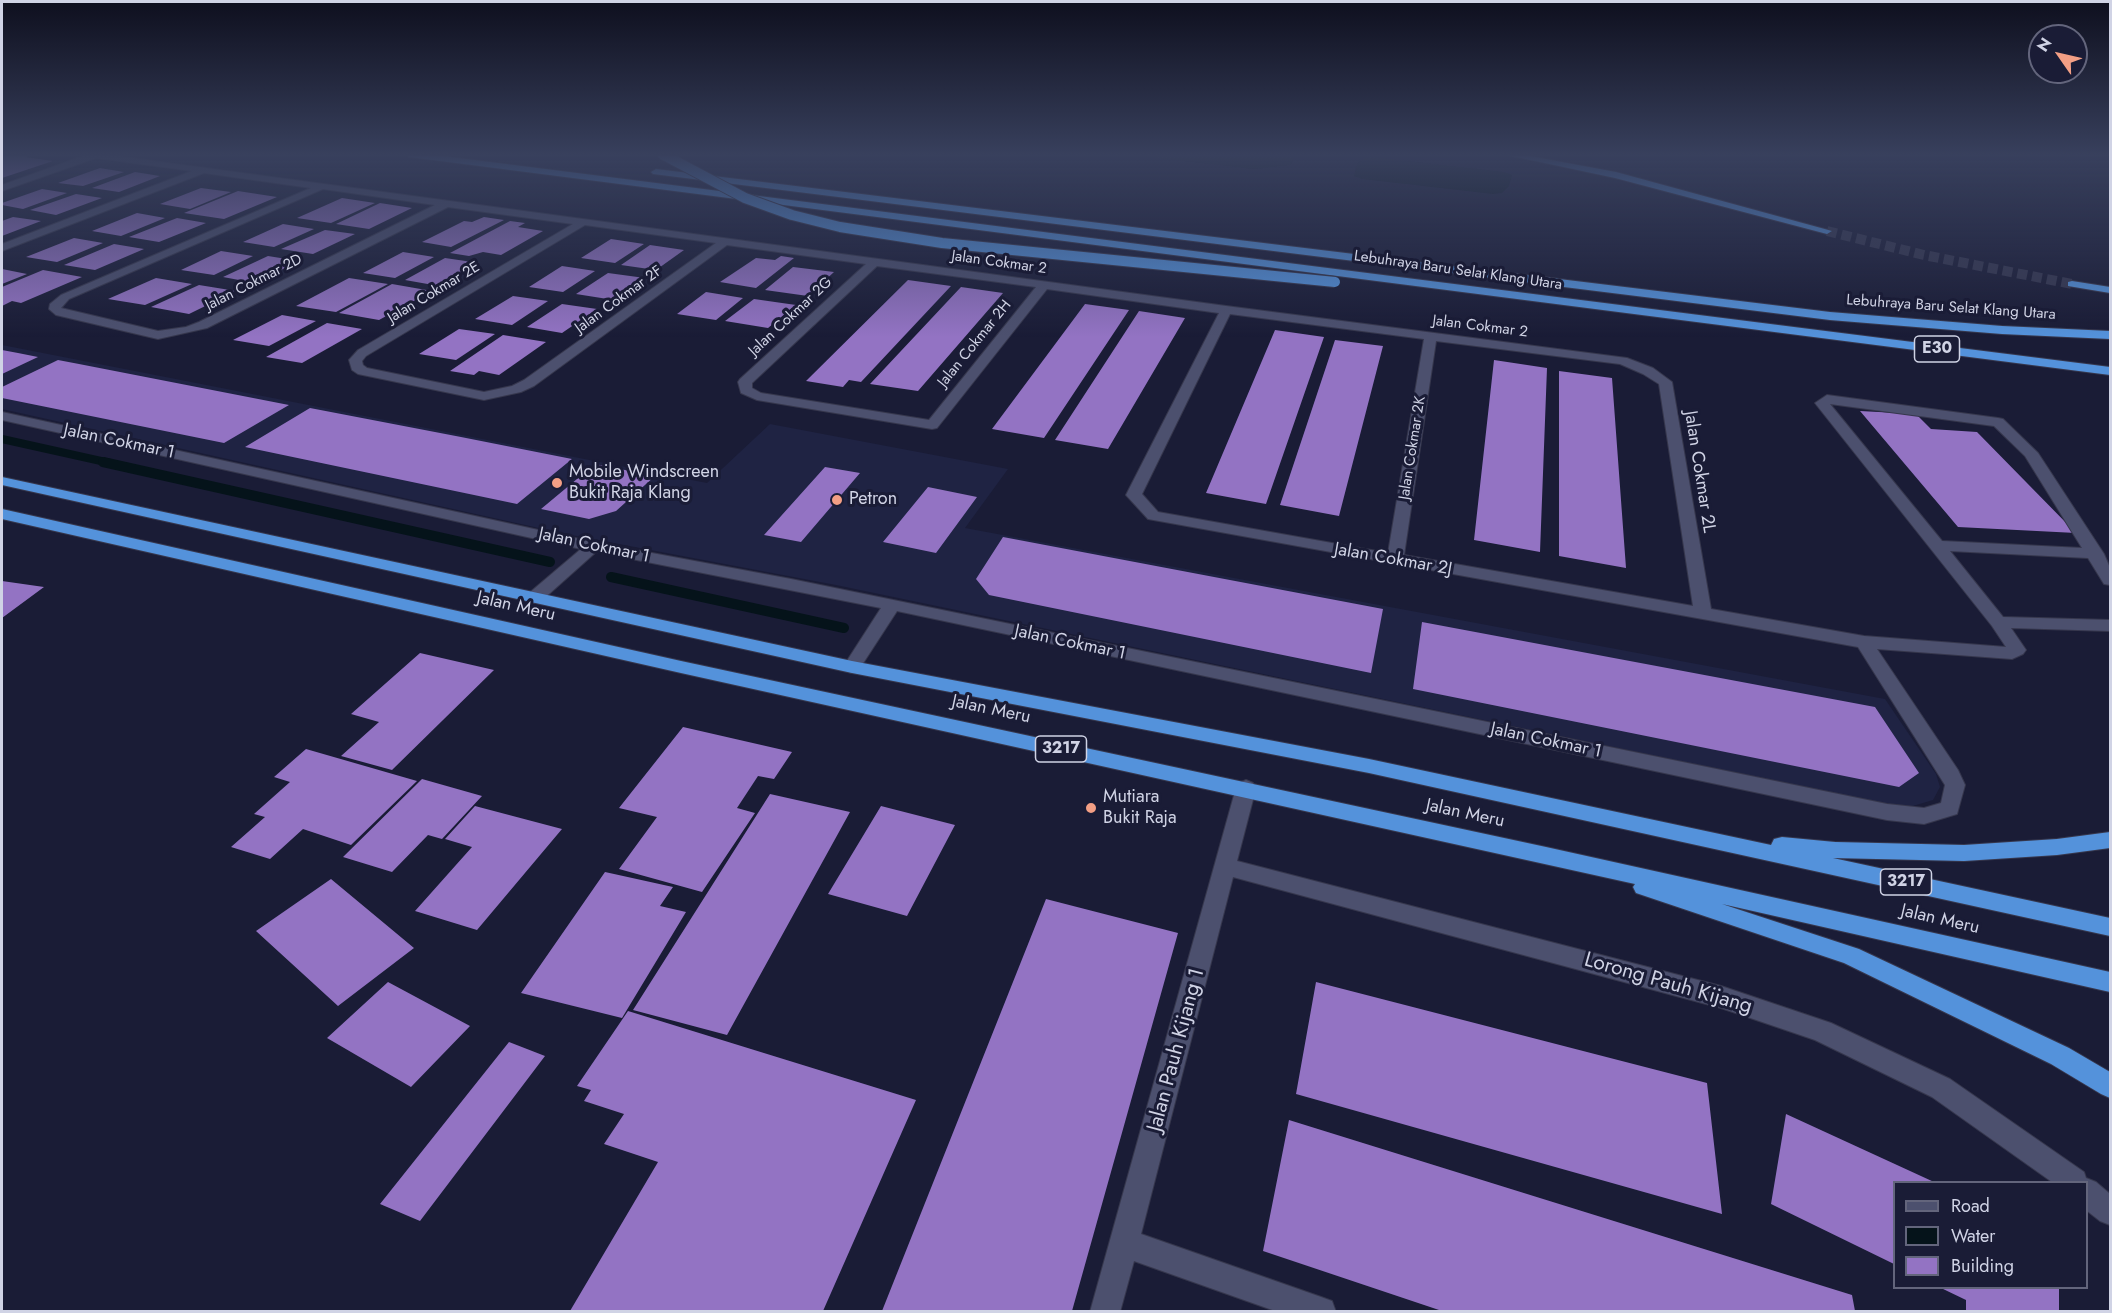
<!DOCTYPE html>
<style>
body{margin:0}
#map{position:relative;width:2112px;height:1313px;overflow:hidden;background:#1a1c36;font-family:Jost,sans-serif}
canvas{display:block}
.frame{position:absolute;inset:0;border:3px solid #d0d3e5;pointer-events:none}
.legend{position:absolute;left:1893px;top:1181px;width:195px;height:108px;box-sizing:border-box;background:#1a1c36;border:2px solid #63657c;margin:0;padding:8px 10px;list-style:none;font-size:18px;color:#d0d3e5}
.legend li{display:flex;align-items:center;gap:12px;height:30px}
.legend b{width:30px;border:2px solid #63657c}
.north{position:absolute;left:2028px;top:24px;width:60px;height:60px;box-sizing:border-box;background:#1a1c36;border:2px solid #63657c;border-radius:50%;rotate:304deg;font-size:16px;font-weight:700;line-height:24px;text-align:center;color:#d0d3e5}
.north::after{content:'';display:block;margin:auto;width:21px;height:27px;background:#f39f85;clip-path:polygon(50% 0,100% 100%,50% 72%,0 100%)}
</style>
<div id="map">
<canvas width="2112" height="1313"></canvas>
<div class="frame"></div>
<ul class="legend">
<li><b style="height:8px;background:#4c506e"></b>Road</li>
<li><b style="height:16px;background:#05131a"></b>Water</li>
<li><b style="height:16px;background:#9373c3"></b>Building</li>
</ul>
<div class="north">N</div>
</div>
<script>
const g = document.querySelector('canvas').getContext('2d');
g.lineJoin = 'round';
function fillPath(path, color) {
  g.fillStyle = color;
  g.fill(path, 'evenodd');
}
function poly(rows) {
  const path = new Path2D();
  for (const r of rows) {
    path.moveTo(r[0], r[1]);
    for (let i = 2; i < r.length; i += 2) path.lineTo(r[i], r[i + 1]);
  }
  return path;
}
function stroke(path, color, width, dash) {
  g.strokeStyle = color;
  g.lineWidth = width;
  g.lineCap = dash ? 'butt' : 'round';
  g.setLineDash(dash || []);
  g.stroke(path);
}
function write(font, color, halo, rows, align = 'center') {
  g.font = font + ' Jost,sans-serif';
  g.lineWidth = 6;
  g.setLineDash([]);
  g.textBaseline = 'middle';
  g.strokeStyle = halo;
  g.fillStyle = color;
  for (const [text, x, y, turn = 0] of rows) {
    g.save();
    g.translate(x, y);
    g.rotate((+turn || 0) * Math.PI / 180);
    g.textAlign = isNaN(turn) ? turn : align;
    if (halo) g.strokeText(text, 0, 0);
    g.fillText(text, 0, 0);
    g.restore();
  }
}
fillPath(poly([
 [2,345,707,483,770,424,1008,469,965,528,1885,699,1936,774,1940,787,1933,800,1906,808,836,585,566,534,2,409]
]), '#1f2343');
fillPath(poly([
 [1124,154,1295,154,1291,165,1254,169],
 [1372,157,1504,172,1512,175,1509,186,1502,193,1493,194,1362,179,1354,176,1357,164,1363,159]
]), '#05131a');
stroke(poly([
 [2,439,110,463]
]), '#05131a', 8);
stroke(poly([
 [103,462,550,562],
 [611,577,844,628]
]), '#05131a', 10);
fillPath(poly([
 [7,154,33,154,25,157,53,161,2,178,2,156],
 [100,168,124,172,83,186,58,183],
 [135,172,160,176,119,192,92,188],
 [201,188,231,192,190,209,160,204],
 [42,189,67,193,23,209,2,205,2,203],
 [238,191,277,197,224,219,184,213],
 [76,194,102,198,56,215,30,210],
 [342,198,375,203,331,223,297,218],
 [380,203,412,208,369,229,336,224],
 [137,213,165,218,121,236,92,231],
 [13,217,41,221,2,236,2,221],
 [484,217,504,220,451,247,422,242,464,221,472,222],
 [177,218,206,223,159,242,129,237],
 [510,221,525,223,518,227,543,231,501,255,483,252,469,256,450,253],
 [283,224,314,229,274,247,243,242],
 [325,230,355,234,313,254,281,249],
 [74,238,103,243,57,262,26,257],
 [611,239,644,244,615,263,581,258],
 [114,244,144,249,95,270,64,265],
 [650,245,684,250,656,270,621,265],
 [221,251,253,256,214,275,181,270],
 [403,252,434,257,395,278,363,273],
 [268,256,299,261,255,283,223,277],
 [781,256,794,258,756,288,720,282,756,258,775,260],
 [445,258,479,263,439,286,405,280],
 [562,266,595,271,563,292,529,287],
 [793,267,834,272,808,296,765,290],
 [2,269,27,274,2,284],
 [43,270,82,277,21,303,12,301,2,306,2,287],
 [608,273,645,278,614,300,576,294],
 [156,278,192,284,145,305,108,299],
 [349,278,388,284,336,312,296,306],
 [908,280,951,286,861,382,849,380,843,387,806,381],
 [392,284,432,291,379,320,339,313],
 [199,285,236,291,189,314,151,307],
 [961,287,1003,293,918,391,870,384],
 [706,292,743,298,716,320,677,314],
 [513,296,548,301,512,325,475,319],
 [754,299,796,305,768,328,725,321],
 [562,304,597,309,562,333,527,327],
 [1085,304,1129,310,1044,438,992,429],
 [1139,311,1185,318,1108,449,1055,440],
 [282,315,316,321,269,346,233,340],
 [327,323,362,329,302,363,266,357],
 [459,329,495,334,456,360,419,354],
 [1275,330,1324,337,1266,504,1206,493],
 [503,335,546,342,499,375,479,371,474,375,450,371],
 [1335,340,1383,346,1339,516,1280,505],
 [2,350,18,353,38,357,2,374],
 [58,360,79,364,289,405,224,443,2,398,2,387],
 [1494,360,1547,368,1540,552,1474,540],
 [1559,371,1612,378,1626,568,1559,556],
 [310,408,461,437,572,459,517,504,245,447],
 [1860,411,1916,414,1931,429,1977,432,2076,533,1958,527],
 [595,464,655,476,616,511,589,519,541,509],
 [825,467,860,473,801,542,764,535],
 [928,487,977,497,936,553,883,542],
 [1003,537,1383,609,1371,673,989,595,976,579],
 [2,581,44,587,2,618],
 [1422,622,1875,707,1919,773,1899,787,1413,689],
 [420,653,494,670,392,770,341,756,379,722,351,714],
 [683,727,792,752,774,779,758,776,737,808,755,813,702,892,619,869,657,817,619,808],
 [306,749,417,781,351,845,303,829,270,859,231,847,265,817,254,814,290,782,274,777],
 [422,779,482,796,442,839,428,835,392,872,343,857],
 [770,794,850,812,727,1035,633,1010],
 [475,806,562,829,477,930,415,911,472,847,445,839],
 [881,806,955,825,907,916,828,894],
 [605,872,673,887,660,906,686,912,622,1018,521,993],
 [331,879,414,948,338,1006,256,931],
 [1046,899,1178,933,1072,1311,882,1311],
 [388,982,470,1026,411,1087,327,1038],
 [1316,982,1707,1083,1722,1214,1296,1094],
 [628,1011,916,1100,823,1311,570,1311,658,1162,604,1144,624,1114,584,1101,591,1090,577,1086],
 [509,1042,545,1056,420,1221,380,1204],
 [1786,1114,1934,1182,1894,1182,1894,1264,1771,1204],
 [1289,1120,1852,1295,1855,1311,1442,1311,1263,1251],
 [1941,1288,2059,1288,2059,1311,1966,1311,1966,1300]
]), '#9373c3');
stroke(poly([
 [1827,231,1924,255,2072,284]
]), '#353750', 10, [10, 5]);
const street = poly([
 [81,154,102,154,1226,306,1627,358,1653,368,1672,382,1711,609,1864,636,2006,647,1992,626,1815,403,1827,395,1998,418,2003,419,2038,453,2104,554,2110,568,2110,585,2104,584,2088,558,1950,551,2003,617,2110,620,2110,631,2011,628,2026,650,2023,654,2012,659,1877,649,1958,770,1965,785,1957,814,1924,824,1887,820,897,611,858,671,852,673,846,671,843,667,881,608,596,552,540,602,534,603,528,602,526,598,528,594,581,549,2,420,2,412,593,542,791,579,1887,804,1924,808,1941,803,1945,785,1858,647,1148,519,1126,495,1219,313,1047,289,937,428,932,429,757,400,741,393,738,382,740,379,866,264,727,245,534,386,521,392,484,400,358,374,352,370,349,360,358,350,573,224,448,207,207,328,158,339,56,315,49,309,50,304,61,295,311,188,204,173,2,251,2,244,192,171,96,158,2,191,2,185,83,156,81,154],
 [323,189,435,205,199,322,186,327,158,331,61,308,69,299,323,189],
 [585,225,716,243,524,380,512,386,484,392,367,368,363,365,362,361,366,356,585,225],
 [877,266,1036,287,929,420,761,393,752,388,752,383,877,266],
 [1230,314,1424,339,1388,553,1158,512,1142,494,1230,314],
 [1436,341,1620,364,1643,374,1659,384,1693,606,1404,555,1436,341],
 [1830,404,1994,426,2025,456,2082,548,1942,541,1830,404],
 [1246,780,1253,783,1256,788,1237,861,1721,986,1831,1023,1950,1079,2084,1172,2086,1178,2096,1182,2110,1194,2110,1225,2100,1221,2086,1210,2086,1182,2052,1182,1932,1097,1815,1040,1721,1008,1233,877,1141,1234,1321,1297,1332,1301,1336,1312,1278,1312,1134,1261,1120,1312,1090,1312,1236,788,1239,783,1246,780]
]);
const highway = poly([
 [404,154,427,154,2110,367,2110,375,409,157,404,154],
 [1502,154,1519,154,1616,172,1832,231,1827,234,1615,178,1502,154],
 [656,169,1830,312,2002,326,2110,331,2110,339,2002,334,1830,320,653,174,651,172,656,169],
 [2072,281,2110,287,2110,293,2068,286,2068,282,2072,281],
 [2,477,852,661,1369,759,1771,845,1774,839,1782,837,1835,842,1964,845,2057,839,2110,832,2110,848,2057,855,1964,861,1833,858,2110,918,2110,936,1369,773,852,673,2,485,2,477],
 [2,509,681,661,1546,847,2110,972,2110,992,1722,904,1859,949,2069,1048,2110,1072,2110,1098,2101,1094,2051,1064,1844,963,1636,893,1633,887,1635,884,681,673,2,519,2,509]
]);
stroke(street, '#36374d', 2);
stroke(highway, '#36374d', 2);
fillPath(street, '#4c506e');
fillPath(highway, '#5492db');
const highwayBridge = poly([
 [662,154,745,198,792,215,840,227,942,243,1335,282]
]);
stroke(highwayBridge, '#36374d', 12, []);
stroke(highwayBridge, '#5492db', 10);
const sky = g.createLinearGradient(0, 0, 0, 337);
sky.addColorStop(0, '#0e0f1e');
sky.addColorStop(0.46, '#38405d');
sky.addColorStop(1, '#38405d00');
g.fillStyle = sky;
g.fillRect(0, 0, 2112, 337);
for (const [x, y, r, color] of [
 [557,483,6,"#f39f85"],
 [837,500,6,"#f39f85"],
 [1091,808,6,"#f39f85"]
]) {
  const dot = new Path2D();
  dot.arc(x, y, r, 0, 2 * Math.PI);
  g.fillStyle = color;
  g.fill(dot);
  stroke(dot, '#1a1c36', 2);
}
write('15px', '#d0d3e5', '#1a1c36', [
 ["Jalan Cokmar 2",999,263,8],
 ["Lebuhraya Baru Selat Klang Utara",1458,271,8],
 ["Jalan Cokmar 2D",254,283,-27],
 ["Jalan Cokmar 2E",434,293,-31],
 ["Jalan Cokmar 2F",619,300,-36],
 ["Lebuhraya Baru Selat Klang Utara",1951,308,4],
 ["Jalan Cokmar 2G",791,317,-43],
 ["Jalan Cokmar 2",1480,327,7],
 ["Jalan Cokmar 2H",975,344,-51],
 ["Jalan Cokmar 2K",1413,448,-81]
]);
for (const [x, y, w] of [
 [1937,349,45],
 [1061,749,51],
 [1906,882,51]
]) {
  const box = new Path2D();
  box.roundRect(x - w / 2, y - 13, w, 26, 4.5);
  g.fillStyle = '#1a1c36';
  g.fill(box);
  stroke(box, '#d0d3e5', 1.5);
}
write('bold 16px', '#d0d3e5', null, [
 ["E30",1937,349],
 ["3217",1061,749],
 ["3217",1906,882]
]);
write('18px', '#d0d3e5', '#1a1c36', [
 ["Jalan Cokmar 1",119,442,12],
 ["Jalan Cokmar 2L",1699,472,81],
 ["Jalan Cokmar 1",594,546,12],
 ["Jalan Cokmar 2J",1393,560,10],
 ["Jalan Meru",516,607,13],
 ["Jalan Cokmar 1",1070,643,12],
 ["Jalan Meru",991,710,12],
 ["Jalan Cokmar 1",1546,741,12],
 ["Jalan Meru",1465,814,12],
 ["Jalan Meru",1940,920,13]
]);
write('18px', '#d0d3e5', '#1a1c36', [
 ["Mobile Windscreen",569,473],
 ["Bukit Raja Klang",569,494],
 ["Petron",849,500],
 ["Mutiara",1103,798],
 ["Bukit Raja",1103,819]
], 'left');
write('21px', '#d0d3e5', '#1a1c36', [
 ["Lorong Pauh Kijang",1668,984,16],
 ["Jalan Pauh Kijang 1",1177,1050,-75]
]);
</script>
